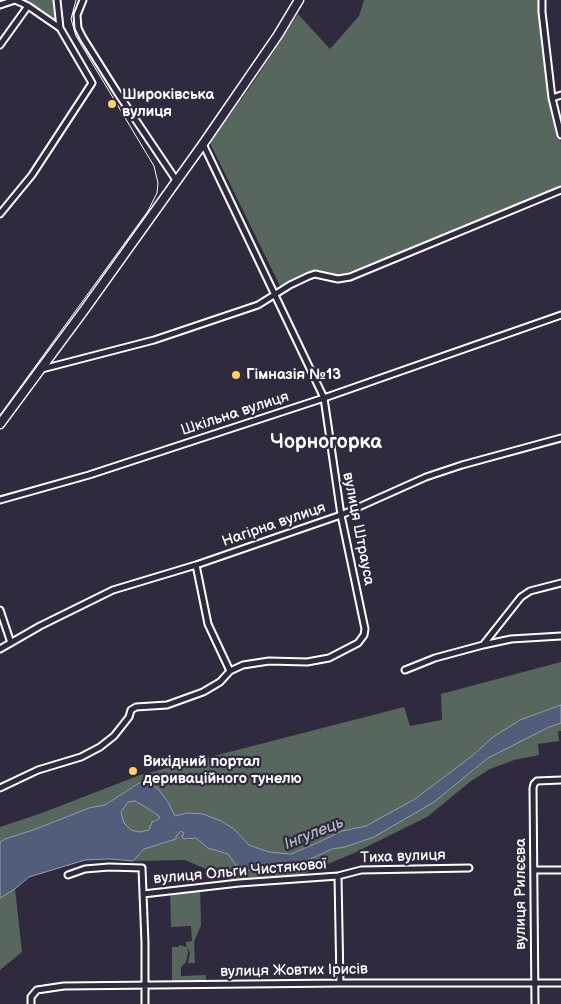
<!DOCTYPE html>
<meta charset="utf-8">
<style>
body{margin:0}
canvas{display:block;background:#2f2a3d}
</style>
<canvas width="561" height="1004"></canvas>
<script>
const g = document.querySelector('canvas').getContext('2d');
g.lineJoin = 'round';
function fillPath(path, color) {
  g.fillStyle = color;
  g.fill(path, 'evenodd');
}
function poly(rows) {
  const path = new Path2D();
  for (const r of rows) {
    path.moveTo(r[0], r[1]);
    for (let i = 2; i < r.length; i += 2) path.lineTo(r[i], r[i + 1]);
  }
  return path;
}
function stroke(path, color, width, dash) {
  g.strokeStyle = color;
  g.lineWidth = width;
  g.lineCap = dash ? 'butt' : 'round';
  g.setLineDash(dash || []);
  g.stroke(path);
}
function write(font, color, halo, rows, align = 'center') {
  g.font = font + ' "Balsamiq Sans",sans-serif';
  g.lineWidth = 4.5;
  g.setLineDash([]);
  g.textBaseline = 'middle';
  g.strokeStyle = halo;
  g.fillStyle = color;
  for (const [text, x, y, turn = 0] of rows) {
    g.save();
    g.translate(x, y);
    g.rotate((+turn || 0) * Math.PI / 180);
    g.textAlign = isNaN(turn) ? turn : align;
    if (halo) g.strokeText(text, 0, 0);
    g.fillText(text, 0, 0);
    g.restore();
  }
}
fillPath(poly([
 [15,0,57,0,60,28],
 [364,0,539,0,539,14,547,62,550,97,561,143,561,186,388,258,341,275,311,271,280,286,210,143,257,77,298,14,330,49,359,16],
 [561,662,561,705,520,720,493,737,472,756,415,799,366,826,342,831,317,843,291,854,269,852,249,845,234,829,221,821,203,814,188,813,175,816,162,794,139,783,105,805,89,808,36,829,5,839,0,842,0,827,42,813,140,775,404,707,410,726,442,720,441,694],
 [561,723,561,731,558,731,559,741,538,744,539,755,514,760,490,769,471,781,427,817,352,854,298,876,236,882,185,860,133,861,144,849,176,839,176,836,181,831,184,833,186,840,196,838,208,848,228,854,240,869,259,866,275,874,291,868,332,849,345,847,434,802,488,758,549,727],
 [135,801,144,806,159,816,159,819,154,820,149,830,139,832,131,830,124,823,121,812,128,802],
 [200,887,201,925,194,942,195,963,188,963,190,953,186,945,186,942,192,941,191,926,171,927,170,890],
 [15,889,22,952,0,970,0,898],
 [179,945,187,947,188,952,186,962,181,967,181,976,206,975,206,982,172,982,172,947,179,947]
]), '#58675e');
const water = poly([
 [561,705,561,723,549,727,488,758,434,802,374,837,345,847,332,849,291,868,275,874,259,866,245,872,236,865,228,854,208,848,196,838,184,839,182,837,184,833,181,831,176,836,176,839,144,849,133,861,110,859,85,860,29,877,15,889,0,898,0,842,5,839,36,829,89,808,105,805,139,783,148,781,159,790,168,802,175,816,188,813,203,814,221,821,234,829,249,845,269,852,291,854,317,843,342,831,366,826,415,799,472,756,493,737,520,720,561,705],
 [135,801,144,806,159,816,159,819,152,822,149,830,139,832,131,830,124,823,121,812,128,802,135,801]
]);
fillPath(water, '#525d7a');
stroke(water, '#979eaf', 1);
const street = poly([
 [57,0,60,28],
 [83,0,77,15,78,28,83,38,117,92,176,180],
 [542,0,542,12,552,98,561,135],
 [0,5,15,0],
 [0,45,28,6],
 [552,98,561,95],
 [0,214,32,175,92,83,60,28,28,6,15,0],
 [42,369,154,340,258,305,290,285,309,276,315,274,338,279,350,277,561,190],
 [0,500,89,475,324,398,561,315],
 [196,565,208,624,230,671],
 [0,610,11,643],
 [483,645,521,597,530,591,561,583],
 [0,649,40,626,113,590,196,565,341,515,426,477,462,465,561,438],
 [405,670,435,658,483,645,511,639,561,636],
 [0,788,38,770,81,757,100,747,114,736,129,717,131,710,136,707,167,705,203,692,220,682,230,671,243,665,269,661,307,662,329,658,358,643,364,635,365,629,341,515,324,398,203,144],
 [534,870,561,870],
 [68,875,85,869,109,867,142,868,145,943,145,1004],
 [338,876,340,983],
 [143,894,239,883,338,876,361,870,469,868],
 [31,1004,31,997,37,990,64,986,340,983,561,983],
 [535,1004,533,788,534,784,537,781,561,780]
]);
const secondary = poly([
 [0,424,85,309,203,144,278,35,299,0]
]);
stroke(street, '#fff', 9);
stroke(secondary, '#fff', 11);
stroke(street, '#2f2a3d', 5);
stroke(secondary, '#2f2a3d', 8);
stroke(poly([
 [0,415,148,211,157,193,158,183,154,166,76,36,71,19,76,0]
]), '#fff', 1);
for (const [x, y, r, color] of [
 [112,104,5,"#ffd166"],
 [236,375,5,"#ffd166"],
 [133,771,5,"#ffd166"]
]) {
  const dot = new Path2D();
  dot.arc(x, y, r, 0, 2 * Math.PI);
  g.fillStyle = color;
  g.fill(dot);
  stroke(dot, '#2f2a3d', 2);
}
write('bold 15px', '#fff', '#2f2a3d', [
 ["Широківська",122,95],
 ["вулиця",122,112],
 ["Гімназія №13",246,375],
 ["Вихідний портал",143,762],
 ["дериваційного тунелю",143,779]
], 'left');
write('15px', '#fff', '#2f2a3d', [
 ["Шкільна вулиця",235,414,-18],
 ["Нагірна вулиця",274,525,-19],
 ["вулиця Штрауса",358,529,79],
 ["Тиха вулиця",403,857,-2],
 ["вулиця Ольги Чистякової",240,872,-5],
 ["вулиця Рилєєва",521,894,-90],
 ["вулиця Жовтих Ірисів",294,971,-1]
]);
write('italic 16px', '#b1b6c3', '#2f2a3d', [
 ["Інгулець",314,834,-22]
]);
write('bold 20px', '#fff', '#2f2a3d', [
 ["Чорногорка",326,443]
]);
</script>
